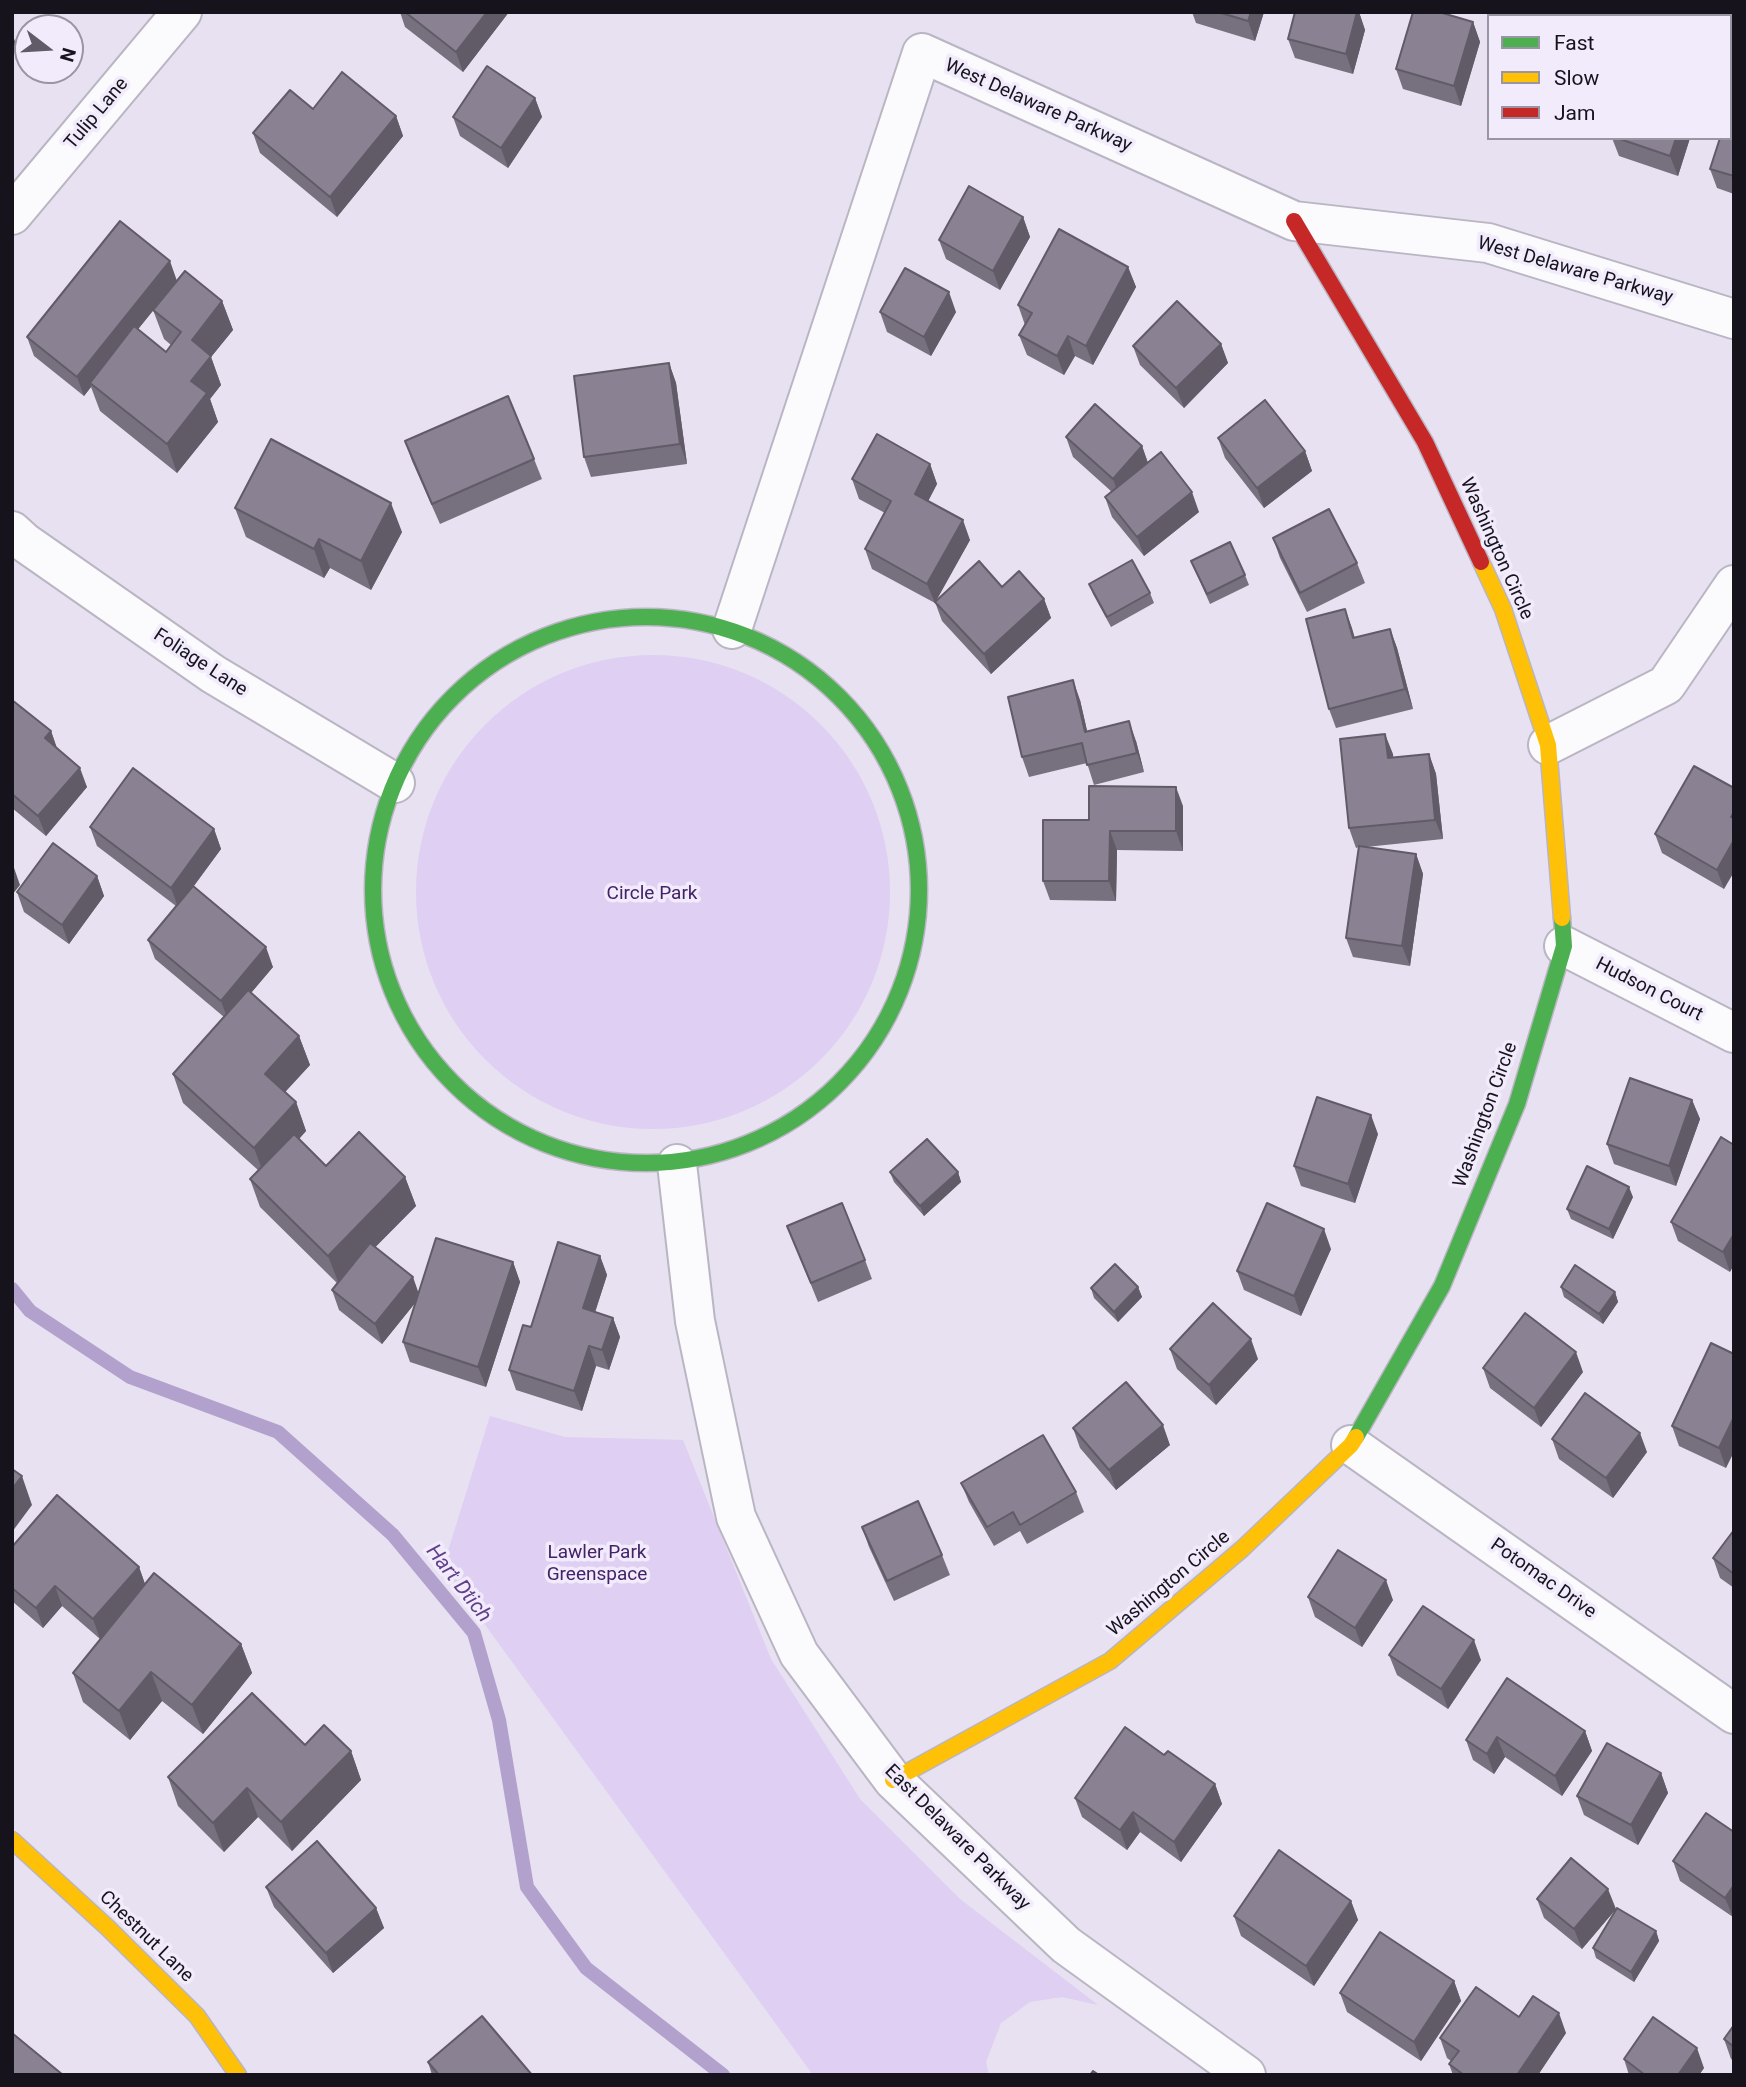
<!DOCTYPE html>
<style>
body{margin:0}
#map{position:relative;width:1746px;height:2087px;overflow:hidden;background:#e7e1f1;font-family:Roboto,sans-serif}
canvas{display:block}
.frame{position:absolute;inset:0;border:14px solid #17131d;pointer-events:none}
.legend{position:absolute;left:1487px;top:14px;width:245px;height:126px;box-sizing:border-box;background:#f1ebfc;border:2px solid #9a95a3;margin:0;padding:9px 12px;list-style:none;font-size:21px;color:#17131d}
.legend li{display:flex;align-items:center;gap:14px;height:35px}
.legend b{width:35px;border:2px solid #9a95a3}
.north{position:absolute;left:14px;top:14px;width:70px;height:70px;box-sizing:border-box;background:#f1ebfc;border:2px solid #9a95a3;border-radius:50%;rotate:107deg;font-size:19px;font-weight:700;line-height:28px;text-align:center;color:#17131d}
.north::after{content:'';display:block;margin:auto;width:24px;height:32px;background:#605b67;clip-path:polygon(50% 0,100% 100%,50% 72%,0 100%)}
</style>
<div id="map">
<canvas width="1746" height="2087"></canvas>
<div class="frame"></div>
<ul class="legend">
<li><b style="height:9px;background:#4caf50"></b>Fast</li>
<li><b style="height:9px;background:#ffc107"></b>Slow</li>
<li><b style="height:9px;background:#c62828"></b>Jam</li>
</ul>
<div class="north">N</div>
</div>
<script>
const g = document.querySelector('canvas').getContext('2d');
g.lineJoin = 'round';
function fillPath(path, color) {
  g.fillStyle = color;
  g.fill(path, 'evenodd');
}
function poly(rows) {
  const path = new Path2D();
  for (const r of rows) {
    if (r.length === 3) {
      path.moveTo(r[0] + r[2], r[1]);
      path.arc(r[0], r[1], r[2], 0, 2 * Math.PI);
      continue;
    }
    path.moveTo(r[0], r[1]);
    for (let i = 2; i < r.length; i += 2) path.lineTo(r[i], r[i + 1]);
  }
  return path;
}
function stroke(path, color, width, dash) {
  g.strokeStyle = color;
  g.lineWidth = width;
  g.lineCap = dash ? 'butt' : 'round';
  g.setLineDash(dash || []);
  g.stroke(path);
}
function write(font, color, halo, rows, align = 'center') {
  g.font = font + ' Roboto,sans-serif';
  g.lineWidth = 7;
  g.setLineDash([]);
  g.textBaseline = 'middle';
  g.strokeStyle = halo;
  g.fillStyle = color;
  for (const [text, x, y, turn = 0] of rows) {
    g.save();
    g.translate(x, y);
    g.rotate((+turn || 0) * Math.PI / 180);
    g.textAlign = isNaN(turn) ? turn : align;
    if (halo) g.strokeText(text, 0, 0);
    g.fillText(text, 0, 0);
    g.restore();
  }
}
fillPath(poly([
 [653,892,237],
 [490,1416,565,1437,683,1440,771,1659,860,1799,960,1899,1098,2005,1062,1997,1030,2002,1001,2023,986,2062,989,2075,813,2075,443,1567]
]), '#decff3');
stroke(poly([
 [12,1289,30,1311,130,1377,278,1432,393,1535,474,1633,499,1720,527,1887,586,1968,723,2075]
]), '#b3a1cd', 14);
const street = poly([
 [12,215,182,12],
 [12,531,24,542,213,674,395,783],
 [732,629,922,53,1294,221,1488,243,1734,319],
 [1548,745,1666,685,1734,585],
 [1564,946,1734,1033],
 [677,1164,695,1321,736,1517,799,1654,893,1780,1066,1945,1246,2075],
 [1351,1445,1734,1714]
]);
const fast = poly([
 [646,890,273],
 [1356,1437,1442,1286,1517,1104,1564,946,1562,918]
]);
const slow = poly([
 [1481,562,1503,609,1548,745,1562,918],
 [893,1780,1110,1661,1242,1549,1351,1445,1356,1437],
 [12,1840,108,1928,197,2016,238,2075]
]);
const jam = poly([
 [1294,221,1425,442,1481,562]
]);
stroke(street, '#bab5c2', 42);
stroke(fast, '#bab5c2', 19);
stroke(slow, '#bab5c2', 19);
stroke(jam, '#bab5c2', 19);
stroke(street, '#fbfafd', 38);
stroke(fast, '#4caf50', 16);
stroke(slow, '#ffc107', 16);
stroke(jam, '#c62828', 16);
fillPath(poly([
 [400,12,509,12,463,72,405,27],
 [1192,12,1264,12,1255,41,1196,23],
 [1295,12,1359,12,1365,30,1353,74,1295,58,1288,39],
 [1608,12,1703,12,1702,16,1634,16,1633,14,1633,16,1619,16],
 [1473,22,1480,42,1461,106,1403,89,1396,69],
 [535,98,542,117,508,168,460,136,453,117],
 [313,109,396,116,403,136,337,217,260,153,253,133],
 [1734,112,1734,194,1717,188,1710,169],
 [1612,138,1690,138,1678,176,1619,156],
 [1023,217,1030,237,1000,290,946,259,939,240],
 [1128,267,1136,287,1093,365,1075,356,1064,375,1027,355,1019,335,1025,325,1018,305],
 [177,281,222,301,233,330,211,357,221,385,210,399,218,422,177,473,100,411,91,387,84,396,34,356,27,337],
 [160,302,153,310,164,339,171,345,166,352,138,329],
 [880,312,956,312,931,356,887,332],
 [1221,344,1228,363,1184,408,1140,365,1133,346],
 [669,363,676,383,687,464,591,477,584,457],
 [1066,437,1142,446,1148,463,1199,512,1144,556,1112,517,1105,497,1112,492,1073,457],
 [1218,438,1305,451,1312,471,1264,508,1225,458],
 [405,441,534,459,542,479,440,524,412,461],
 [930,464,937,484,928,501,970,540,936,600,1002,587,1044,599,1051,618,991,674,942,621,935,602,935,603,872,569,865,549,885,513,859,499,852,479],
 [235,508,402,532,371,590,330,568,324,578,246,537],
 [1273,538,1357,563,1365,583,1307,612,1280,558],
 [1191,561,1245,575,1249,585,1210,604],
 [1089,584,1150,593,1154,603,1111,627,1093,594],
 [1345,609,1355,638,1390,629,1397,648,1413,709,1336,728,1329,709],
 [12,700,51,731,57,749,87,787,46,836,12,808],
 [1080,700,1087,731,1136,741,1144,772,1094,785,1087,763,1029,777,1022,757],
 [1385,734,1393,758,1429,754,1436,774,1443,839,1366,847,1416,854,1423,874,1410,966,1353,957,1346,938,1359,847,1356,848,1349,828],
 [1734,788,1724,889,1662,853,1655,834],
 [1183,806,1183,851,1117,850,1116,901,1050,900,1043,881,1089,820],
 [90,827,214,829,221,849,194,886,273,967,251,993,299,1036,310,1065,285,1092,296,1102,306,1131,299,1139,326,1166,405,1177,416,1206,375,1247,418,1293,513,1262,520,1282,486,1387,410,1362,403,1342,415,1303,382,1344,339,1310,332,1290,337,1283,260,1207,250,1179,258,1170,183,1103,173,1074,224,1017,155,959,148,940,176,906,97,846],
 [97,876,104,896,69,944,24,912,17,892],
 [1692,1100,1700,1119,1676,1186,1614,1164,1607,1144],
 [1378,1134,1355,1203,1301,1186,1294,1166],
 [1734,1145,1730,1272,1678,1241,1671,1222],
 [890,1172,958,1172,961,1182,924,1216,894,1182],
 [1633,1197,1613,1239,1571,1219,1567,1209],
 [787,1226,865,1260,872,1279,818,1302],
 [1331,1249,1301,1316,1244,1290,1237,1271],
 [600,1256,607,1275,595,1312,613,1318,620,1337,609,1370,596,1366,582,1411,516,1390,509,1370,531,1327],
 [1138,1287,1142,1297,1118,1322,1094,1298,1091,1288],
 [1561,1287,1615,1292,1618,1302,1603,1324,1564,1297],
 [1170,1349,1258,1359,1216,1405,1177,1369],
 [1734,1354,1726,1468,1679,1446,1672,1426],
 [1483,1368,1583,1372,1541,1427,1490,1388],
 [1073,1428,1170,1445,1116,1490,1080,1448],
 [1552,1439,1647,1452,1613,1498,1559,1459],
 [961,1483,1076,1492,1084,1512,1027,1544,1020,1531,994,1546,969,1502],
 [862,1527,942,1555,950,1575,894,1601,869,1547],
 [1734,1530,1734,1588,1720,1578,1713,1558],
 [12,1547,139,1567,145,1584,241,1644,252,1673,203,1734,162,1701,130,1740,83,1702,73,1673,100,1639,62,1606,43,1628,12,1601],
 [1308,1597,1393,1600,1362,1647,1315,1617],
 [1389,1655,1481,1660,1448,1709,1397,1675],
 [1585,1731,1592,1751,1562,1796,1505,1757,1494,1774,1473,1760,1466,1740],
 [305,1745,351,1751,361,1780,292,1851,258,1817,224,1852,178,1806,168,1777],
 [1164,1755,1215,1784,1222,1804,1181,1862,1140,1832,1127,1850,1082,1817,1075,1798],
 [1661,1773,1668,1793,1638,1845,1584,1815,1577,1796],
 [1706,1813,1733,1917,1680,1881,1673,1861],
 [266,1887,376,1908,384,1928,333,1973,274,1907],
 [1537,1899,1616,1909,1582,1949,1544,1918],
 [1351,1901,1358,1920,1314,1986,1241,1936,1234,1916],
 [1656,1931,1659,1941,1634,1982,1596,1958,1593,1948],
 [1454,1981,1461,2001,1421,2061,1347,2012,1340,1993],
 [1519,2017,1566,2033,1538,2075,1453,2075,1449,2064,1451,2061,1447,2058,1440,2038],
 [1734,2025,1734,2061,1731,2059,1724,2039],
 [1624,2059,1704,2068,1699,2075,1629,2075],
 [428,2062,532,2075,432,2075]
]), '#77707e');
fillPath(poly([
 [487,12,509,12,463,72,456,52],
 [1251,12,1264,12,1255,41,1248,21],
 [1357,12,1359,12,1365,30,1353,74,1346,54],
 [1690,12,1703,12,1702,16,1689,16],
 [1473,22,1480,42,1461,106,1454,86],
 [12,33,17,47,12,52],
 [535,98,542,117,508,168,501,148],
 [396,116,403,136,337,217,330,197],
 [1676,138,1690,138,1678,176,1670,156],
 [1023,217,1030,237,1000,290,993,271],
 [170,261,177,281,93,385,90,383,91,387,84,396,77,377],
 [1128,267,1136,287,1093,365,1086,346],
 [949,292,956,312,931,356,924,337],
 [222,301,233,330,211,357,221,385,210,399,218,422,177,473,167,444,191,381,192,340],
 [1068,336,1075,356,1064,375,1057,356],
 [1221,344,1228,363,1184,408,1176,388],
 [669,363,676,383,687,464,680,444],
 [1142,446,1149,466,1120,499,1113,479],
 [1305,451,1312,471,1264,508,1257,488],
 [930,464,937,484,922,513,915,494],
 [1192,492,1199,512,1144,556,1137,537],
 [391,503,402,532,371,590,361,561],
 [963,520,970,540,935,603,927,584],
 [319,539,330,568,324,578,314,549],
 [1044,599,1051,618,991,674,984,654],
 [1345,609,1352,628,1360,658,1353,638],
 [1390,629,1397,648,1413,709,1405,689],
 [1073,680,1080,700,1092,752,1085,732],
 [1129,721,1136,741,1144,772,1137,753],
 [51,731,58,751,45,738],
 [1385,734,1393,754,1395,778,1388,758],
 [1429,754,1436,774,1443,839,1435,820],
 [80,768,87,787,46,836,38,816],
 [1176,787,1183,806,1183,851,1176,831],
 [214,829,221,849,178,907,171,888],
 [1110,831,1117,850,1116,901,1109,881],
 [1734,840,1734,872,1724,889,1717,870],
 [1416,854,1423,874,1410,966,1402,946],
 [13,865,20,885,12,895,12,866],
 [97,876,104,896,69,944,62,925],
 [266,947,273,967,228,1020,221,1001],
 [299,1036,310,1065,275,1103,265,1074],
 [1692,1100,1700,1119,1676,1186,1669,1166],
 [296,1102,306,1131,265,1177,254,1148],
 [1371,1115,1378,1134,1355,1203,1348,1184],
 [958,1172,961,1182,924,1216,920,1206],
 [405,1177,416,1206,339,1284,328,1256],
 [1629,1187,1633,1197,1613,1239,1609,1229],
 [1324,1229,1331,1249,1301,1316,1294,1296],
 [1734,1234,1734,1265,1730,1272,1723,1252],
 [600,1256,607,1275,590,1328,583,1308],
 [513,1262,520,1282,486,1387,478,1367],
 [413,1277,420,1297,382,1344,375,1324],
 [1138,1287,1142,1297,1118,1322,1114,1312],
 [1615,1292,1618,1302,1603,1324,1599,1314],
 [613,1318,620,1337,609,1370,602,1350],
 [1251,1339,1258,1359,1216,1405,1209,1385],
 [589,1346,596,1366,582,1411,574,1391],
 [1576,1352,1583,1372,1541,1427,1534,1408],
 [1734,1417,1734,1452,1726,1468,1719,1448],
 [1163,1425,1170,1445,1116,1490,1109,1470],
 [1640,1433,1647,1452,1613,1498,1606,1478],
 [22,1476,32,1505,12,1532,12,1489],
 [139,1567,146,1587,100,1639,93,1619],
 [1386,1580,1393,1600,1362,1647,1355,1628],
 [55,1586,62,1606,43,1628,36,1608],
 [1474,1640,1481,1660,1448,1709,1441,1689],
 [241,1644,252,1673,203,1734,192,1705],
 [151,1672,162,1701,130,1740,119,1711],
 [1585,1731,1592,1751,1562,1796,1555,1776],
 [1497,1737,1505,1757,1494,1774,1487,1754],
 [351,1751,361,1780,292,1851,281,1822],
 [1661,1773,1668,1793,1638,1845,1631,1825],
 [1215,1784,1222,1804,1181,1862,1174,1842],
 [247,1788,258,1817,224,1852,213,1823],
 [1133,1812,1140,1832,1127,1850,1120,1830],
 [1734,1885,1734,1916,1733,1917,1725,1898],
 [1608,1889,1616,1909,1582,1949,1574,1929],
 [1351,1901,1358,1920,1314,1986,1306,1966],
 [376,1908,384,1928,333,1973,326,1953],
 [1656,1931,1659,1941,1634,1982,1631,1972],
 [1454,1981,1461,2001,1421,2061,1414,2042],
 [1559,2013,1566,2033,1538,2075,1517,2075],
 [1697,2048,1704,2068,1699,2075,1678,2075]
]), '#615b67');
const building = poly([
 [405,12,487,12,456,52,405,12],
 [1218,12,1251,12,1248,21,1218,12],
 [1295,12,1357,12,1346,54,1288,39,1295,12],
 [1413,12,1439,12,1473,22,1454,86,1396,69,1413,12],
 [1639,12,1690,12,1689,16,1650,16,1639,12],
 [487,66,535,98,501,148,453,117,487,66],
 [342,72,396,116,330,197,253,133,290,90,313,109,342,72],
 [1730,110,1734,112,1734,176,1710,169,1720,138,1730,138,1730,110],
 [1617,138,1676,138,1670,156,1617,138],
 [969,186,1023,217,993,271,939,240,969,186],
 [120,221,170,261,77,377,27,337,120,221],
 [1059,229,1128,267,1086,346,1068,336,1057,356,1019,335,1032,313,1018,305,1059,229],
 [905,268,949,292,924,337,880,312,905,268],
 [185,271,222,301,192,340,211,356,191,381,207,393,167,444,90,383,134,326,166,352,181,332,153,310,185,271],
 [1177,301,1221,344,1176,388,1133,346,1177,301],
 [669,363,680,444,584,457,574,376,669,363],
 [508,396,534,459,432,504,405,441,508,396],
 [1265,400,1305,451,1257,488,1218,438,1265,400],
 [1095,404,1142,446,1113,479,1066,437,1095,404],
 [877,434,930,464,915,494,963,520,927,584,865,549,891,501,852,479,877,434],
 [271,439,391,503,361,561,319,539,314,549,235,508,271,439],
 [1161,452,1192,492,1137,537,1105,497,1161,452],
 [1329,509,1357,563,1300,593,1273,538,1329,509],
 [1230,542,1245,575,1207,594,1191,561,1230,542],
 [1132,560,1150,593,1107,617,1089,584,1132,560],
 [979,561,1002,587,1019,571,1044,599,984,654,935,602,979,561],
 [1345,609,1353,638,1390,629,1405,689,1329,709,1306,619,1345,609],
 [1073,680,1085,732,1129,721,1137,753,1087,765,1082,743,1022,757,1008,697,1073,680],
 [12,700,51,731,45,738,80,768,38,816,12,794,12,700],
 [1385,734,1388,758,1429,754,1435,820,1349,828,1340,739,1385,734],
 [1694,766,1734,788,1734,812,1731,817,1734,818,1734,840,1717,870,1655,834,1694,766],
 [133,768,214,829,171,888,90,827,133,768],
 [1089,786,1176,787,1176,831,1110,831,1109,881,1043,881,1043,820,1089,820,1089,786],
 [53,843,97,876,62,925,17,892,53,843],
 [1359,846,1416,854,1402,946,1346,938,1359,846],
 [193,886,266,947,221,1001,148,940,193,886],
 [248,990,299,1036,265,1074,296,1102,254,1148,173,1074,248,990],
 [1630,1078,1692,1100,1669,1166,1607,1144,1630,1078],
 [1317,1097,1371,1115,1348,1184,1294,1166,1317,1097],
 [359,1132,405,1177,328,1256,250,1179,294,1134,326,1166,359,1132],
 [1721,1137,1734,1145,1734,1234,1723,1252,1671,1222,1721,1137],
 [927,1139,958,1172,920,1206,890,1172,927,1139],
 [1587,1166,1629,1187,1609,1229,1567,1209,1587,1166],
 [842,1203,865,1260,811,1283,787,1226,842,1203],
 [1267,1203,1324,1229,1294,1296,1237,1271,1267,1203],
 [436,1238,513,1262,478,1367,403,1342,436,1238],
 [558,1242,600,1256,583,1308,613,1318,602,1350,589,1346,574,1391,509,1370,523,1325,531,1327,558,1242],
 [370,1243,413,1277,375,1324,332,1290,370,1243],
 [1115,1264,1138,1287,1114,1312,1091,1288,1115,1264],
 [1575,1265,1615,1292,1599,1314,1561,1287,1575,1265],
 [1213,1303,1251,1339,1209,1385,1170,1349,1213,1303],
 [1525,1313,1576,1352,1534,1408,1483,1368,1525,1313],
 [1711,1343,1734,1354,1734,1417,1719,1448,1672,1426,1711,1343],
 [1126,1382,1163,1425,1109,1470,1073,1428,1126,1382],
 [1585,1393,1640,1433,1606,1478,1552,1439,1585,1393],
 [1043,1435,1076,1492,1020,1525,1013,1512,987,1527,961,1483,1043,1435],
 [12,1469,22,1476,12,1489,12,1469],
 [57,1495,139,1567,93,1619,55,1586,36,1608,12,1588,12,1547,57,1495],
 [918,1501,942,1555,887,1581,862,1527,918,1501],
 [1734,1530,1734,1574,1713,1558,1734,1530],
 [1338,1550,1386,1580,1355,1628,1308,1597,1338,1550],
 [154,1573,241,1644,192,1705,151,1672,119,1711,73,1673,154,1573],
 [1423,1606,1474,1640,1441,1689,1389,1655,1423,1606],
 [1507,1678,1585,1731,1555,1776,1497,1737,1487,1754,1466,1740,1507,1678],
 [252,1693,305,1745,324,1725,351,1751,281,1822,247,1788,213,1823,168,1777,252,1693],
 [1125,1727,1164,1755,1168,1751,1215,1784,1174,1842,1133,1812,1120,1830,1075,1798,1125,1727],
 [1607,1743,1661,1773,1631,1825,1577,1796,1607,1743],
 [1706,1813,1734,1832,1734,1885,1725,1898,1673,1861,1706,1813],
 [317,1841,376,1908,326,1953,266,1887,317,1841],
 [1279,1850,1351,1901,1306,1966,1234,1916,1279,1850],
 [1571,1858,1608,1889,1574,1929,1537,1899,1571,1858],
 [1617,1908,1656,1931,1631,1972,1593,1948,1617,1908],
 [1380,1932,1454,1981,1414,2042,1340,1993,1380,1932],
 [1476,1987,1519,2017,1533,1996,1559,2013,1517,2075,1464,2075,1449,2064,1459,2051,1440,2038,1476,1987],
 [482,2016,532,2075,439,2075,428,2062,482,2016],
 [1653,2017,1697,2048,1678,2075,1645,2075,1624,2059,1653,2017],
 [1734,2025,1734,2047,1724,2039,1734,2025],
 [12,2033,63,2075,12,2075,12,2033],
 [1093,2071,1099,2075,1090,2075,1093,2071]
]);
fillPath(building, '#8a8293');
stroke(building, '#615b67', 2);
write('19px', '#17131d', '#f1ebfc', [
 ["West Delaware Parkway",1038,106,24],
 ["Tulip Lane",97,114,-50],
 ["West Delaware Parkway",1575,271,16],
 ["Washington Circle",1496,549,66],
 ["Foliage Lane",200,663,33],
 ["Hudson Court",1649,990,27],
 ["Washington Circle",1486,1115,-70],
 ["Potomac Drive",1543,1579,35],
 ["Washington Circle",1169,1584,-40],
 ["East Delaware Parkway",957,1838,45],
 ["Chestnut Lane",146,1937,44]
]);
write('19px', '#442267', '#f1ebfc', [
 ["Circle Park",652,894],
 ["Lawler Park",597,1553],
 ["Greenspace",597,1575]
]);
write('italic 21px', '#614088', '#f1ebfc', [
 ["Hart Dtich",458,1584,52]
]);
</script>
